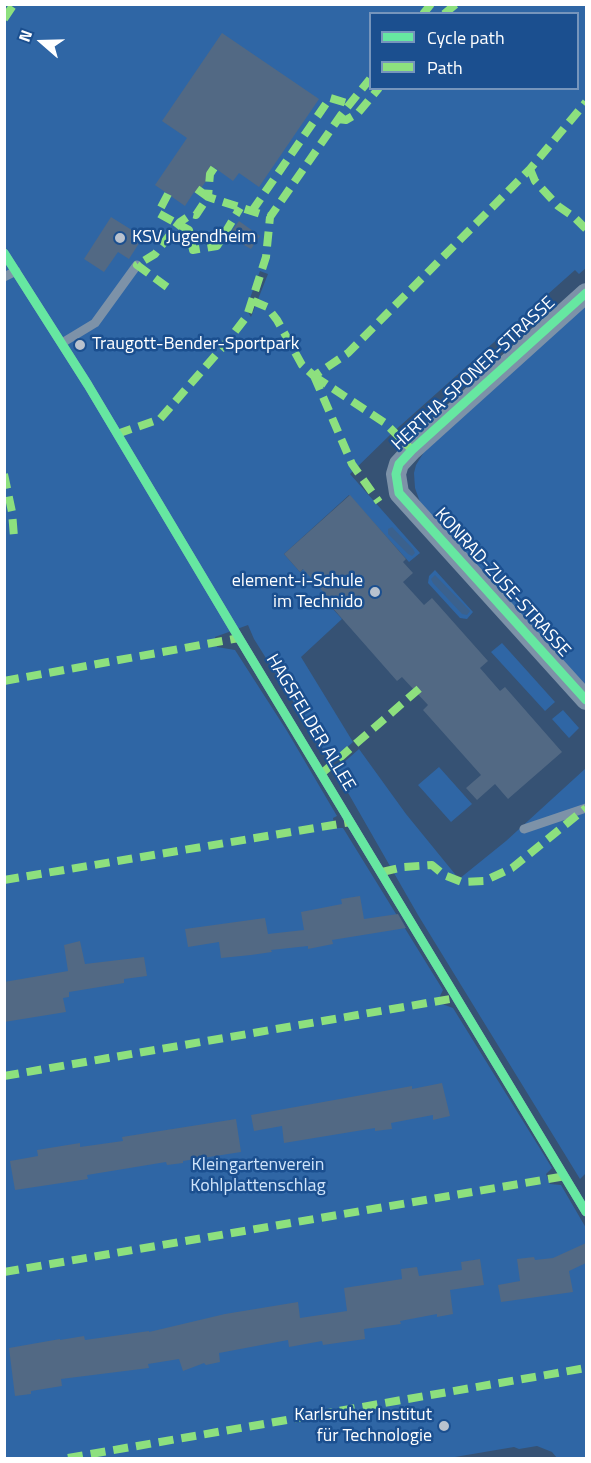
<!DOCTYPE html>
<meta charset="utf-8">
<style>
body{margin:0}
#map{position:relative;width:591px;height:1463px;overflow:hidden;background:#365274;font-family:"Titillium Web",sans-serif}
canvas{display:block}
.frame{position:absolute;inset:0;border:6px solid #fff;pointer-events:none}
.legend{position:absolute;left:369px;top:12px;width:210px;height:78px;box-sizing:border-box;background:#1b4f8f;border:2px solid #7695bc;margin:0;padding:8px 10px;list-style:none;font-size:18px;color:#fff}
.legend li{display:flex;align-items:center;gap:12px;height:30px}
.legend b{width:30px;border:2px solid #7695bc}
.north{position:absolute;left:12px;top:12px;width:60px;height:60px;-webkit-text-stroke:4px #1b4f8f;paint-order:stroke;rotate:290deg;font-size:16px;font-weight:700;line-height:24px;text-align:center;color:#fff}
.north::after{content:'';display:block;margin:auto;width:21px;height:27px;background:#fff;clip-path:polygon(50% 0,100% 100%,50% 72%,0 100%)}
</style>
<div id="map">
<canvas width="591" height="1463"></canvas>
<div class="frame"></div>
<ul class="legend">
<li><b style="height:8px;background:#66e7a1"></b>Cycle path</li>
<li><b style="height:8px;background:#8de07e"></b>Path</li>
</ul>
<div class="north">N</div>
</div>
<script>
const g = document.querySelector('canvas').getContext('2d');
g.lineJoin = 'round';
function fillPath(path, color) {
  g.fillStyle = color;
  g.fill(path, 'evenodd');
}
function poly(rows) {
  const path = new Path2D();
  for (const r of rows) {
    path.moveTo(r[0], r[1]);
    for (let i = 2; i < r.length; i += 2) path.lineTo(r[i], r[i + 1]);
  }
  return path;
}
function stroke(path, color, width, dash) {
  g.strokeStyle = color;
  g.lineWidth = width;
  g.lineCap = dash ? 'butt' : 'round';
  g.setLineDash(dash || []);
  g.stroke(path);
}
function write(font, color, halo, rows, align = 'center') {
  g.font = font + ' "Titillium Web",sans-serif';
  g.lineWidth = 5;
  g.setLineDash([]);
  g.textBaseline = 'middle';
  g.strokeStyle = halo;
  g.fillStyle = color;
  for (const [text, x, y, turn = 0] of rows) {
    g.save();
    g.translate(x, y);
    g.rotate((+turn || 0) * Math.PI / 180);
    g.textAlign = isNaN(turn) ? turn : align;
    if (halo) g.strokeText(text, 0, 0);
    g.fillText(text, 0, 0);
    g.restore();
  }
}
fillPath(poly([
 [5,5,586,5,586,268,579,274,575,270,392,433,350,474,420,553,409,562,349,495,284,554,300,572,305,568,328,593,323,598,342,619,301,657,353,742,331,762,254,639,248,625,215,637,217,647,235,650,287,731,337,816,333,818,335,828,343,828,443,990,440,996,442,1004,453,1008,552,1168,546,1174,550,1184,561,1185,586,1228,586,1458,557,1458,552,1452,537,1446,519,1449,514,1447,449,1458,5,1458],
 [370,14,578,14,578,88,370,88],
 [260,271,268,274,251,317,246,309],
 [586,305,586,688,420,502,415,488,414,473,416,465,424,452],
 [435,570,473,612,467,619,460,618,428,583,429,576],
 [502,643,555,702,545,711,491,652],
 [563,710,579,728,569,738,552,719],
 [359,749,406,814,459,879,506,841,586,768,586,1173,580,1179,418,915,335,770],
 [439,767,472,804,451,822,418,785]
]), '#2f66a5');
fillPath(poly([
 [392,527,413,549,415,553,412,556,408,554,388,534,388,529],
 [435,575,468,609,470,611,467,615,462,614,433,583,431,579]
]), '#3b618d');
fillPath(poly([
 [222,33,319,99,259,187,239,173,233,181,215,168,197,194,194,192,185,206,155,185,187,138,162,121],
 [111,217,143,237,129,259,118,252,104,272,84,259],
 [239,221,260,236,251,249,228,236],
 [350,495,406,559,403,562,413,573,403,582,424,605,432,598,488,661,480,668,500,691,505,687,562,752,508,799,495,784,477,800,466,788,481,775,423,710,428,705,402,677,397,681,323,597,326,595,303,569,300,572,284,554],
 [360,896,364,919,398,914,406,928,332,940,333,944,308,949,308,946,271,950,272,952,251,955,221,958,219,942,188,947,185,929,265,918,268,934,304,930,301,912,342,904,341,899],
 [80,941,85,964,144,957,147,976,124,979,124,983,69,992,69,997,63,998,66,1012,4,1022,4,982,68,971,64,945],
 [442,1083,450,1116,433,1120,433,1115,391,1123,392,1129,375,1131,375,1128,284,1143,282,1126,254,1131,251,1115,412,1086,412,1089],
 [236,1119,241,1152,183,1161,183,1163,167,1165,166,1162,87,1175,88,1179,15,1190,10,1161,38,1156,37,1150,80,1143,80,1147,123,1141,122,1137],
 [586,1243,586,1263,569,1271,573,1292,501,1302,498,1285,520,1281,517,1259,534,1257,535,1260,553,1258],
 [480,1259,484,1285,450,1290,453,1314,437,1317,437,1314,400,1321,401,1324,364,1329,365,1339,323,1345,322,1341,289,1347,288,1340,219,1353,220,1362,206,1365,204,1363,183,1371,179,1359,148,1364,149,1368,61,1379,62,1386,31,1391,31,1394,15,1396,9,1348,60,1339,60,1340,84,1336,85,1340,149,1331,149,1332,225,1314,298,1302,300,1318,347,1311,344,1288,402,1279,401,1269,417,1267,419,1276,462,1270,461,1262]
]), '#526984');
stroke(poly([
 [4,253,88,385,239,638,586,1212],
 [4,277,16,271],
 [62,343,95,323,137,265],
 [524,829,586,808]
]), '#7d92a8', 9);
stroke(poly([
 [586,293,412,450,399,464,396,474,399,493,586,700]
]), '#7d92a8', 20);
stroke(poly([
 [423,14,431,4],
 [444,14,456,4],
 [4,19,14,4],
 [338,119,346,120,358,113,379,88],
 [214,168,210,174,208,197,270,217,341,115,370,79],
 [530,169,535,181,558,206,574,217,586,229],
 [168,194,158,213,189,230,193,250,217,246,240,208],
 [252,211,330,98,350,104],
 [167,287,137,265,155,254,180,222,192,214,196,215,208,197,197,189],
 [253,301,267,307,277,320,302,365,314,376,348,353,530,169,586,102],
 [314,376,352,464,379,502],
 [314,376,385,423,412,450],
 [117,434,160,419,227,342,247,316,266,257,270,217],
 [4,474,12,512,14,537],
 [4,681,239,638],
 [321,774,420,688],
 [382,872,403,867,432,865,444,875,462,882,484,881,512,868,586,808],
 [4,880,351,822],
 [4,1076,456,998],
 [4,1272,566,1176],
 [68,1458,586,1368]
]), '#8de07e', 8, [15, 8]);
stroke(poly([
 [4,253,88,385,239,638,586,1212],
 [586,293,412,450,399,464,396,474,399,493,586,700]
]), '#66e7a1', 9);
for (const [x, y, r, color] of [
 [120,238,6,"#b9c2ce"],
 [80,345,6,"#b9c2ce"],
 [375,592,6,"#b9c2ce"],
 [444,1426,6,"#b9c2ce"]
]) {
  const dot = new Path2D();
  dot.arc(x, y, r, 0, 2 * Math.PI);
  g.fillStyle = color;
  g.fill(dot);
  stroke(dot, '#1b4f8f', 2);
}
write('18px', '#fff', '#1b4f8f', [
 ["KSV Jugendheim",132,238],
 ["Traugott-Bender-Sportpark",92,345],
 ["element-i-Schule",363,582,"right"],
 ["im Technido",363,603,"right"],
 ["Karlsruher Institut",432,1416,"right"],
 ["für Technologie",432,1437,"right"]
], 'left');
write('18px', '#fff', '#1b4f8f', [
 ["HERTHA-SPONER-STRASSE",474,374,-43],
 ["KONRAD-ZUSE-STRASSE",502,583,48],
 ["HAGSFELDER ALLEE",310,723,59]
]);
write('18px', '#cfe3fa', '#1b4f8f', [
 ["Kleingartenverein",258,1166],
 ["Kohlplattenschlag",258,1187]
]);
</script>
